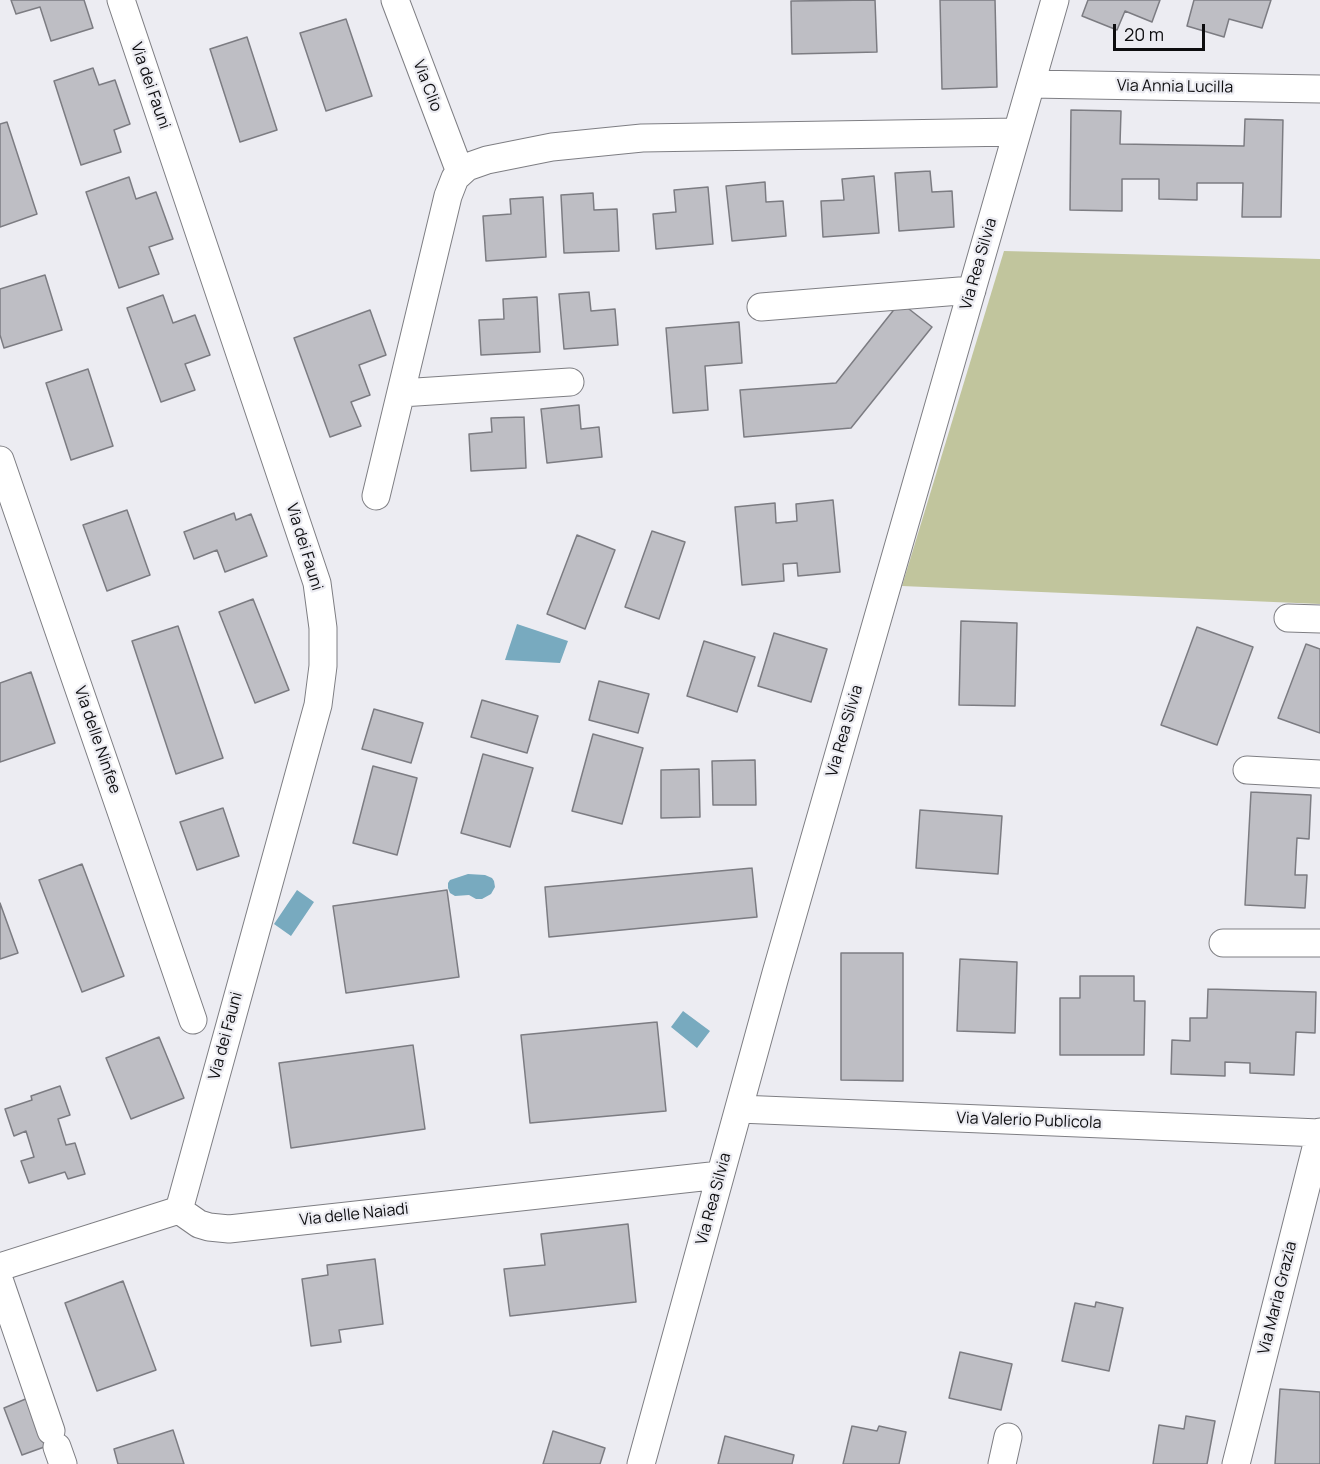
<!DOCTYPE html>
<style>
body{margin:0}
#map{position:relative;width:1320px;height:1464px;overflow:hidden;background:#ececf2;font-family:Manrope,sans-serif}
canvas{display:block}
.scale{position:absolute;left:1113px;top:24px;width:92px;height:27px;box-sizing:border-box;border:3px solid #0d0d0f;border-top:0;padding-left:8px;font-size:18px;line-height:21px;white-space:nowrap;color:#0d0d0f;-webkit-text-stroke:4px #ececf2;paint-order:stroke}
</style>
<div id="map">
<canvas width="1320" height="1464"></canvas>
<div class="scale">20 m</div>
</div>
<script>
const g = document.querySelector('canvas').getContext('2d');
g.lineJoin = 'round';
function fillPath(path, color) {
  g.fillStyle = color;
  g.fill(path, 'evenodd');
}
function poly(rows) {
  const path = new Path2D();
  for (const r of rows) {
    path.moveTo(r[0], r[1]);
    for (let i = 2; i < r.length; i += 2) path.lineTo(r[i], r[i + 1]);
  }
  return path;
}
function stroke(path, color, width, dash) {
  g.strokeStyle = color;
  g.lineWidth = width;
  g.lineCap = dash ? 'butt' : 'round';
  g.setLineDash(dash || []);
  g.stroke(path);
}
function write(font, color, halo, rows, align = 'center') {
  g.font = font + ' Manrope,sans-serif';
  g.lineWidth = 4.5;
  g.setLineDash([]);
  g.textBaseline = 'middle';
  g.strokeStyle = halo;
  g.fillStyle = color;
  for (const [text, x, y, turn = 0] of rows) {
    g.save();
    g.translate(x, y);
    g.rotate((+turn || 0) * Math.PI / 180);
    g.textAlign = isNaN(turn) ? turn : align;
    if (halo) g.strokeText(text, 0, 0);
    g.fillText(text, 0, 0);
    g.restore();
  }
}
fillPath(poly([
 [1004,251,1320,259,1320,604,902,586]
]), '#c1c59d');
fillPath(poly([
 [517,624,568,641,560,663,505,660],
 [468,874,485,875,492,878,494,881,495,887,491,894,482,899,476,899,469,895,455,896,450,893,448,888,448,883,450,880],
 [297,890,314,902,291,936,274,924],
 [683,1011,710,1031,697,1048,671,1027]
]), '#78aabf');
const building = poly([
 [11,0,84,0,93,28,51,41,40,7,16,14,11,0],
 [875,0,877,52,792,54,791,1,875,0],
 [940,0,995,0,997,87,942,89,940,0],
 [1088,0,1160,0,1152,22,1125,11,1117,30,1082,16,1088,0],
 [1194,0,1271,0,1262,28,1229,19,1224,37,1187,26,1194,0],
 [346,19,372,96,326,111,300,33,346,19],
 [247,37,277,130,240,142,210,49,247,37],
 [93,68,99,85,115,80,130,124,114,130,121,152,81,165,54,81,93,68],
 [1071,110,1121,111,1120,144,1244,146,1245,119,1283,120,1281,217,1242,217,1243,183,1197,183,1197,200,1159,199,1159,179,1122,179,1122,211,1070,210,1071,110],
 [7,122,37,214,0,227,0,124,7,122],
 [930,171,932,192,952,191,954,227,899,231,895,173,930,171],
 [874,176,879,233,823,237,821,201,844,200,842,179,874,176],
 [129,177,136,199,156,192,173,239,149,247,159,274,119,288,86,192,129,177],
 [765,182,766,202,783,201,786,236,732,241,726,186,765,182],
 [708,187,713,244,656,249,653,214,676,212,674,190,708,187],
 [593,193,594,210,617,209,619,251,564,253,561,195,593,193],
 [543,197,546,257,486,261,483,216,511,214,510,199,543,197],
 [45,275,62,330,4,348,0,335,0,289,45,275],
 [589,292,591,311,615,309,618,345,564,349,559,294,589,292],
 [163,295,173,323,195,315,210,355,185,364,195,390,161,402,127,308,163,295],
 [537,297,540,352,481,355,479,320,504,319,503,299,537,297],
 [900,302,932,327,851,428,744,437,740,390,836,383,900,302],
 [370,310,386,355,359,365,370,395,351,402,361,426,330,437,294,338,370,310],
 [739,322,742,363,705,366,708,410,673,413,666,328,739,322],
 [88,369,113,446,71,460,46,383,88,369],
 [579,405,581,429,599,427,602,457,547,463,541,409,579,405],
 [524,417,526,468,471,471,469,434,492,432,491,418,524,417],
 [833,500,840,572,798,576,797,563,783,564,784,581,742,585,735,507,775,503,776,523,797,521,796,504,833,500],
 [127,510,150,575,107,591,83,525,127,510],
 [234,513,236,520,251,514,267,556,225,572,217,550,194,559,184,532,234,513],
 [652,531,685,542,659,619,625,607,652,531],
 [577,535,615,550,585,629,547,614,577,535],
 [253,599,289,690,255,703,219,612,253,599],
 [961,621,1017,623,1015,706,959,705,961,621],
 [178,626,223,758,176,774,132,641,178,626],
 [1197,627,1253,647,1217,745,1161,725,1197,627],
 [774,633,827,649,811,702,758,686,774,633],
 [704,641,755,657,737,712,687,696,704,641],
 [1306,644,1320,649,1320,733,1278,718,1306,644],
 [31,672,55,743,0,762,0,683,31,672],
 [599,681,649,694,638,733,589,720,599,681],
 [482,700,538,716,527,753,471,737,482,700],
 [374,709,423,723,411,763,362,749,374,709],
 [593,734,643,748,622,824,572,811,593,734],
 [483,754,533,768,510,847,461,833,483,754],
 [755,760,756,805,713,805,712,761,755,760],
 [373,766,417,778,397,855,353,843,373,766],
 [699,769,700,817,661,818,661,770,699,769],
 [1251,792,1311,795,1309,839,1297,838,1295,875,1307,875,1305,908,1245,905,1251,792],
 [223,808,239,856,197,870,180,822,223,808],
 [920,810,1002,816,998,874,916,868,920,810],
 [82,864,124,976,82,992,39,880,82,864],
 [752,868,757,917,549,937,545,887,752,868],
 [447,890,459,977,346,993,333,906,447,890],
 [0,903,18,953,0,959,0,903],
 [841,953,903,953,903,1081,841,1080,841,953],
 [960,959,1017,962,1015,1033,957,1031,960,959],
 [1080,976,1134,976,1134,1001,1145,1001,1144,1055,1060,1055,1060,998,1080,998,1080,976],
 [1208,989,1316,992,1315,1033,1296,1032,1294,1075,1250,1073,1250,1063,1225,1062,1225,1076,1171,1074,1172,1040,1190,1041,1190,1018,1207,1018,1208,989],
 [657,1022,666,1111,530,1123,521,1035,657,1022],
 [159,1037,184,1098,131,1119,106,1058,159,1037],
 [413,1045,425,1129,291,1148,279,1063,413,1045],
 [60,1086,70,1115,58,1119,66,1145,75,1143,85,1174,68,1179,65,1172,29,1183,21,1161,34,1157,26,1131,14,1136,5,1109,32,1100,31,1096,60,1086],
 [628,1224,636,1302,510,1316,504,1269,545,1265,541,1234,628,1224],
 [375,1259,383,1324,339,1330,341,1342,311,1346,302,1279,328,1275,327,1265,375,1259],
 [123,1281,156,1370,97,1391,65,1303,123,1281],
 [1096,1302,1123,1308,1109,1371,1062,1361,1075,1303,1095,1307,1096,1302],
 [960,1352,1012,1364,1001,1410,949,1398,960,1352],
 [1280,1389,1320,1392,1320,1464,1275,1464,1280,1389],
 [28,1398,47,1446,22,1455,4,1408,28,1398],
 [1186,1416,1215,1421,1207,1464,1153,1464,1159,1425,1184,1429,1186,1416],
 [852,1426,877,1431,879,1426,906,1432,899,1464,843,1464,852,1426],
 [173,1430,184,1464,118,1464,114,1449,173,1430],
 [553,1431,605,1448,600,1464,543,1464,553,1431],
 [725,1436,794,1455,792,1464,718,1464,725,1436]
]);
fillPath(building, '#bebec4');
stroke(building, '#7c7c82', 1.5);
const street = poly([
 [121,0,317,583,323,628,323,666,318,705,179,1210],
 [395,0,460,172],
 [1031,84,1320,89],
 [761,307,972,290],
 [401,393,570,382],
 [0,460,193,1020],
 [376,496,448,196,455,178,467,167,487,160,552,147,642,138,1017,132],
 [1288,618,1320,619],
 [1247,770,1320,774],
 [1223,943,1320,943],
 [739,1109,1320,1133],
 [0,1267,179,1210,199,1224,209,1227,229,1229,720,1175],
 [0,1282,51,1431],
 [57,1447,63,1464],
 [641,1464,776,973,1055,0],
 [1002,1464,1008,1437],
 [1236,1464,1320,1132]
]);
stroke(street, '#7e7e83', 29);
stroke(street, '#fff', 27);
write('16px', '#0d0d0f', '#ececf2', [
 ["Via dei Fauni",150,86,71],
 ["Via Clio",427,86,69],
 ["Via Annia Lucilla",1175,87,1],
 ["Via Rea Silvia",979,264,-74],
 ["Via dei Fauni",304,547,73],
 ["Via Rea Silvia",845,731,-74],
 ["Via delle Ninfee",97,740,71],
 ["Via dei Fauni",226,1036,-75],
 ["Via Valerio Publicola",1029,1121,2],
 ["Via Rea Silvia",714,1199,-75],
 ["Via delle Naiadi",354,1215,-6],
 ["Via Maria Grazia",1278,1298,-76]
]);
</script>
